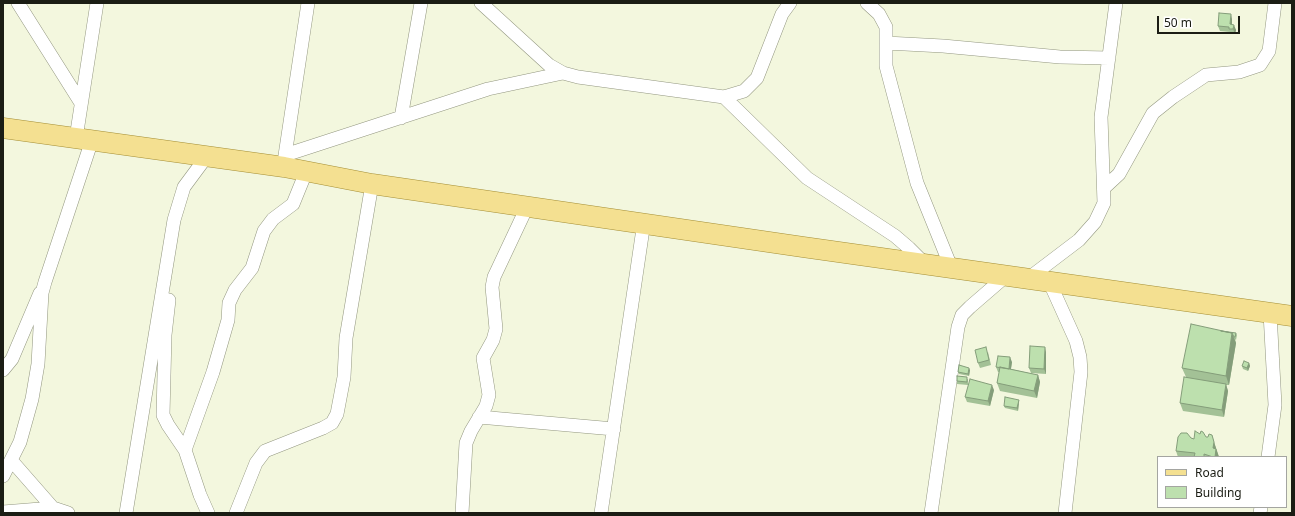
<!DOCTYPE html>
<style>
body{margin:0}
#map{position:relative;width:1295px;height:516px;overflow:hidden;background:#f3f7de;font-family:"Noto Sans",sans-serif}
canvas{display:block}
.frame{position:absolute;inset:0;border:4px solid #1b1d14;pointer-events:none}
.legend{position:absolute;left:1157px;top:456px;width:130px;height:52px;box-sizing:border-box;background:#fff;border:1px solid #a4a5a1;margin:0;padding:5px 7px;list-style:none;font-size:12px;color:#1b1d14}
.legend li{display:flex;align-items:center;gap:8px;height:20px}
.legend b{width:20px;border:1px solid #a4a5a1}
.scale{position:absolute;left:1157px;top:16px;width:83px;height:18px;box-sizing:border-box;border:2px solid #1b1d14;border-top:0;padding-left:5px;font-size:12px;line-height:14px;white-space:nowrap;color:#1b1d14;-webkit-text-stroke:3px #fff;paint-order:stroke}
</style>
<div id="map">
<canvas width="1295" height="516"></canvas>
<div class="frame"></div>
<ul class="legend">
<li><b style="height:5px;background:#f4e091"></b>Road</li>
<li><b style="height:11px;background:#bde0ae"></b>Building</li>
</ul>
<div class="scale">50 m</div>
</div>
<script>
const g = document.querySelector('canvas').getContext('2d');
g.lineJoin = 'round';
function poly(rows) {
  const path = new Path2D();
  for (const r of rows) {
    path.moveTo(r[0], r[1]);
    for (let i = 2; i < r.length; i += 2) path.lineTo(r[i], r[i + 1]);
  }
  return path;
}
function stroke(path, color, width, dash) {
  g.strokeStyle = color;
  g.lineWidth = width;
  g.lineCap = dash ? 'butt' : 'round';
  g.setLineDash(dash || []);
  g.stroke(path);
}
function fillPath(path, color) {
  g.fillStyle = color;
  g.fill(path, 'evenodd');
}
const minor = poly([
 [18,3,81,103],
 [481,3,549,65,563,73,578,77,724,97,744,91,757,78,782,14,790,3],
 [867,3,879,14,886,27,886,66,917,183,951,267],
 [886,43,943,46,1060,57,1109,58],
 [724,97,807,178,895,236,909,248,926,265],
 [401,118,421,3],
 [76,138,97,3],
 [285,155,488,89,563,73],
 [284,162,308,3],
 [1105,187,1119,174,1153,113,1173,97,1206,75,1239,72,1260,65,1269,51,1275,3],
 [1029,278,1079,240,1095,222,1104,203,1101,117,1116,3],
 [1049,281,1076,341,1080,357,1081,372,1065,513],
 [169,300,165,335,163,415,168,425,185,450,200,495,208,513],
 [3,370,12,359,40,293],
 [479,417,614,429],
 [185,450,213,372,228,320,229,303,235,290,252,268,264,231,273,219,293,204,306,172],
 [1268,457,1275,405,1270,313],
 [11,460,53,508,68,513],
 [3,476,20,442,32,399,38,364,42,293,45,282,92,140],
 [3,512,53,508],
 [126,513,174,220,184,187,207,156],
 [236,513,256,463,265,451,323,428,332,423,337,414,344,377,346,338,372,184],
 [462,513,466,443,471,431,486,406,489,395,483,358,493,340,496,329,492,287,494,277,527,207],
 [601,513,644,222],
 [931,513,958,327,962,315,970,307,1007,275],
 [1260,513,1261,507]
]);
const primary = poly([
 [3,128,284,167,372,184,803,247,1292,316]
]);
stroke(minor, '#939780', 14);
stroke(primary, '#a48e36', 21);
stroke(minor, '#fff', 13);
stroke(primary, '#f4e091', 20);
fillPath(poly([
 [1232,19,1232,24,1236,30,1235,34,1231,34,1230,32,1220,31,1218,26],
 [1221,331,1236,333,1237,335,1236,340,1235,339,1236,343,1229,385,1226,385,1228,391,1224,417,1183,411,1180,403,1186,377,1182,368],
 [988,352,991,365,980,368,978,363],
 [1046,352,1046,374,1031,373,1029,368],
 [1012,362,1011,369,1038,375,1040,382,1037,398,1000,391,997,383,1000,372,998,372,996,367],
 [1249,363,1250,366,1248,371,1243,369,1242,366],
 [970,370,969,376,959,374,958,372],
 [968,379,968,385,957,384,957,381],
 [994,390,990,406,967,402,965,397],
 [1019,400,1019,402,1018,411,1005,408,1004,406],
 [1206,437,1214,442,1219,457,1178,457,1176,451,1191,438,1194,439]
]), '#a3c196');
fillPath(poly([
 [1231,14,1232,19,1232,29,1230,24],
 [1234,25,1236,30,1235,34,1233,29],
 [1232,333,1236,343,1229,385,1226,376],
 [1045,347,1046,352,1046,374,1044,369],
 [1010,357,1012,362,1010,374,1009,369],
 [1249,363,1250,366,1248,371,1247,368],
 [969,368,970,370,969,376,968,374],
 [1038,375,1040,382,1037,398,1034,391],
 [1226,384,1228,391,1224,417,1222,410],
 [992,385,994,390,990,406,988,401],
 [1019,400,1019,402,1018,411,1017,408],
 [1212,435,1214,442,1219,457,1215,457,1213,448]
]), '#849d7a');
const building = poly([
 [1219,13,1231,14,1230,24,1234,25,1233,29,1229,29,1229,27,1218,26,1219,13],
 [1191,324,1232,333,1226,376,1182,368,1191,324],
 [1221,331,1236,333,1235,337,1234,337,1232,333,1221,331],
 [1030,346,1045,347,1044,369,1029,368,1030,346],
 [986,347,989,360,978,363,975,350,986,347],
 [998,356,1010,357,1009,369,996,367,998,356],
 [1244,361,1249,363,1247,368,1242,366,1244,361],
 [959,365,969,368,968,374,958,372,959,365],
 [1000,367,1038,375,1034,391,997,383,1000,367],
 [957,376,967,377,967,382,957,381,957,376],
 [1184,377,1226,384,1222,410,1180,403,1184,377],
 [970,379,992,385,988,401,965,397,970,379],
 [1005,397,1019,400,1017,408,1004,406,1005,397],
 [1195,431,1200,434,1201,431,1203,432,1206,437,1208,437,1209,434,1212,435,1214,442,1213,448,1216,449,1215,457,1213,457,1204,454,1204,457,1194,457,1195,453,1176,451,1178,437,1181,433,1187,433,1191,438,1194,439,1195,431]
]);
fillPath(building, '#bde0ae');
stroke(building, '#849d7a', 1);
</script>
